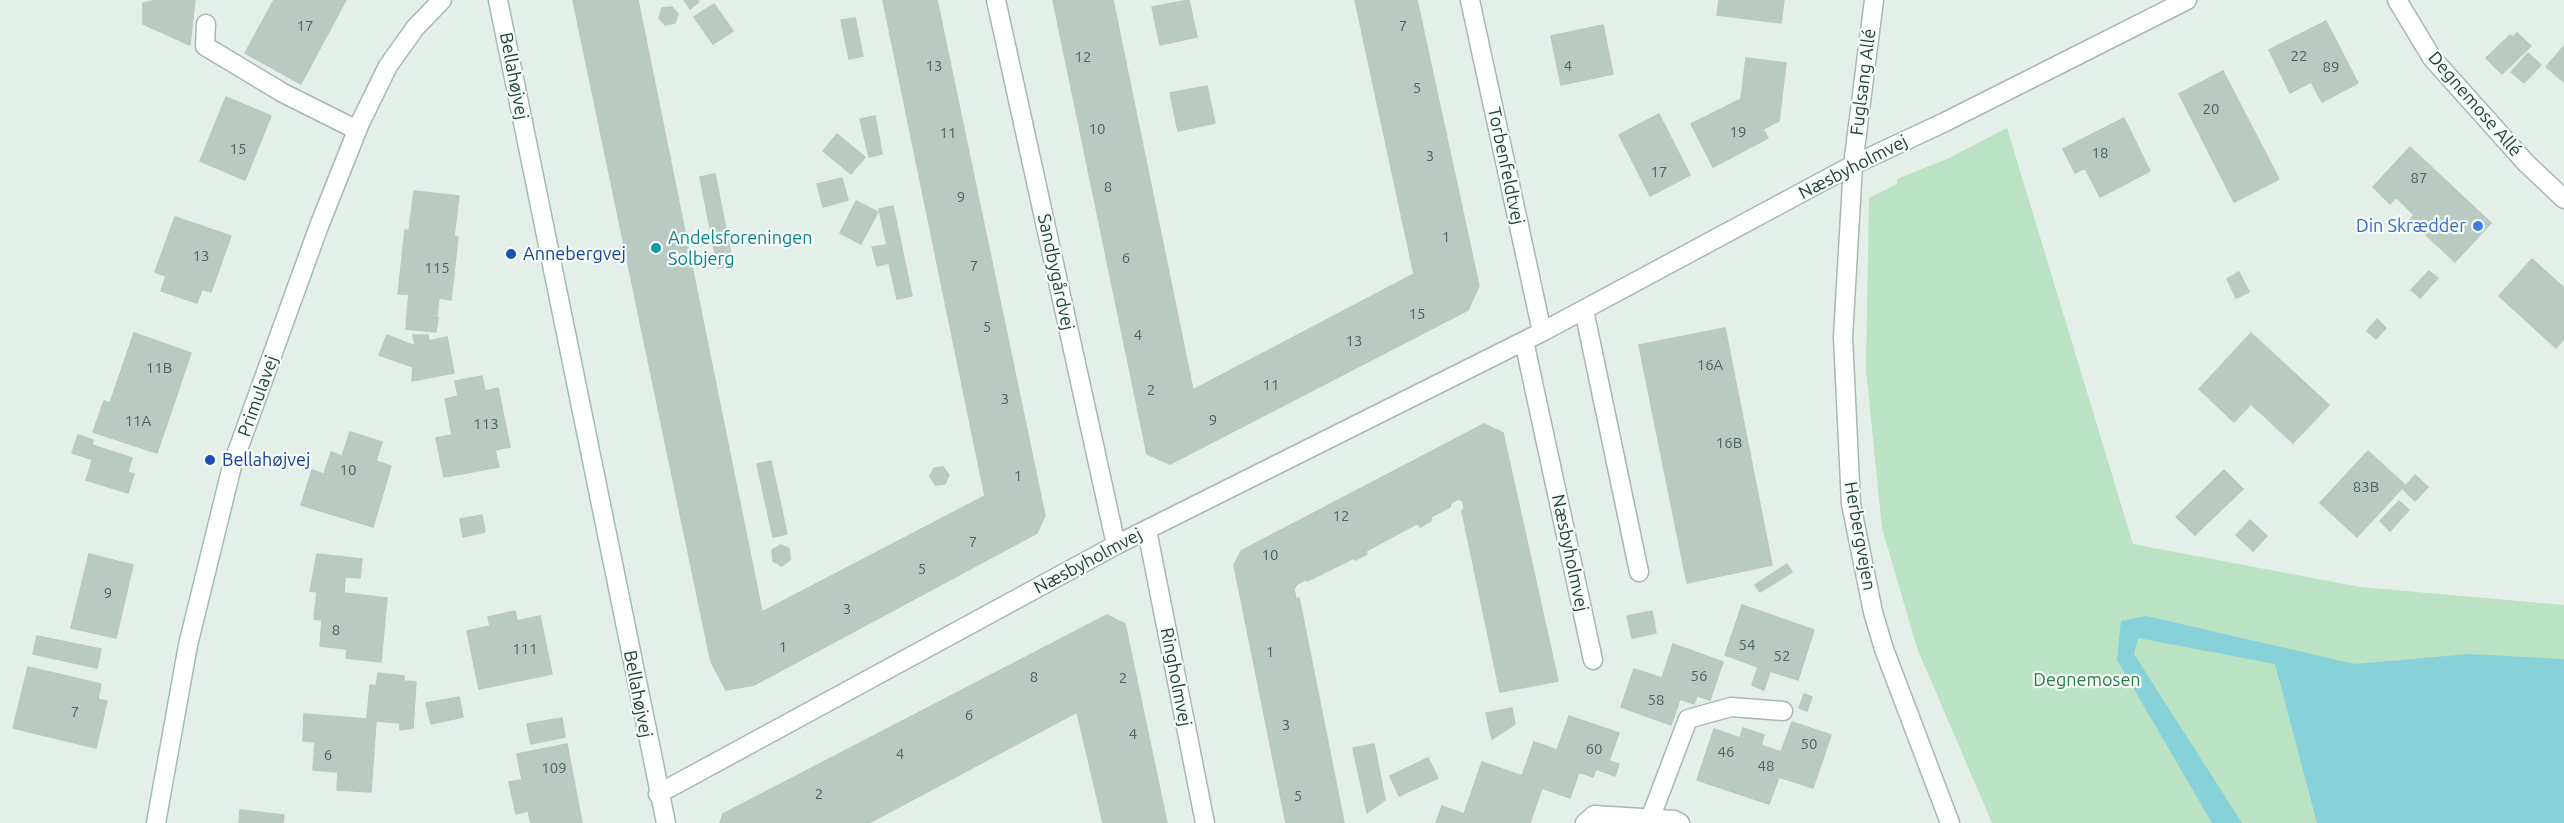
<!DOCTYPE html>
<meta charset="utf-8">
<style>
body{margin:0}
canvas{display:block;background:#e4efea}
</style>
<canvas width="2564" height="823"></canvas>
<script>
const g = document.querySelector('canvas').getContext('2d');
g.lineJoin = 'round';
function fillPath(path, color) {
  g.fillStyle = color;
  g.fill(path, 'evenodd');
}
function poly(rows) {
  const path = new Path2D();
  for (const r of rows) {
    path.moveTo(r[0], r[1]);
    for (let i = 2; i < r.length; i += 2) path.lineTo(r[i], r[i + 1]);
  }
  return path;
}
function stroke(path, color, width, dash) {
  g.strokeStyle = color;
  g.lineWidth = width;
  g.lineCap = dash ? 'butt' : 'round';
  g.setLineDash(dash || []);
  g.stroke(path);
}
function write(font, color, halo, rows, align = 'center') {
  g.font = font + ' Ubuntu,sans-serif';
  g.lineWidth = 4.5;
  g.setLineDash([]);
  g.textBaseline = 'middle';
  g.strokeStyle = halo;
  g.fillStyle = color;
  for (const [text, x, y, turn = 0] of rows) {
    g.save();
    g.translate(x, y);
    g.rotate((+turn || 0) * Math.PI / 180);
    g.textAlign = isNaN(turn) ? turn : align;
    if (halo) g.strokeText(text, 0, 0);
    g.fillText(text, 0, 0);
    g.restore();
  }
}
fillPath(poly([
 [2007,128,2133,544,2360,587,2564,605,2564,823,1992,823,1917,648,1882,528,1866,369,1869,198,1897,184,1897,179,1947,159]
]), '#bbe2c3');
fillPath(poly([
 [2146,616,2355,664,2469,654,2564,659,2564,823,2317,823,2275,664,2138,638,2134,654,2242,823,2212,823,2117,660,2121,621]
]), '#87d2d9');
const building = poly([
 [158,0,195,0,190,45,143,24,143,3,158,0],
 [274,0,346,0,301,84,245,53,274,0],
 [573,0,638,0,762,612,985,496,883,0,937,0,1045,516,1037,533,754,685,726,690,711,662,573,0],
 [684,0,697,0,699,2,690,9,684,0],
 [1053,0,1113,0,1193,390,1414,274,1355,0,1417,0,1479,286,1468,310,1170,464,1147,454,1053,0],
 [1189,0,1197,37,1160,45,1152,7,1189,0],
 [1719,0,1784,0,1781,23,1717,15,1719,0],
 [714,4,733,31,713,44,694,17,714,4],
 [672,7,678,14,675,23,665,25,659,18,662,8,672,7],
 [855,18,863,56,849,59,841,20,855,18],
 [2326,21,2358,83,2322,102,2311,82,2290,93,2269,50,2326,21],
 [1603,25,1613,74,1561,85,1551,36,1603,25],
 [2517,33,2531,46,2502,74,2486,58,2510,35,2513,37,2517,33],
 [2564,46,2564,82,2546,67,2564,46],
 [2528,53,2541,65,2524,83,2511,72,2528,53],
 [1746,58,1786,63,1779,121,1763,129,1768,138,1713,167,1691,124,1741,99,1746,58],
 [2223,71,2279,179,2234,202,2179,94,2223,71],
 [1207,86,1215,123,1178,131,1170,93,1207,86],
 [226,97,271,116,245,180,200,161,226,97],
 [1659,114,1690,175,1650,196,1619,135,1659,114],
 [875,116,882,154,869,157,860,119,875,116],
 [2124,118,2150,171,2100,197,2085,168,2075,173,2063,149,2124,118],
 [837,134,865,157,851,174,823,151,837,134],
 [2410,147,2491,223,2455,262,2410,220,2414,215,2396,197,2390,204,2373,187,2410,147],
 [715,174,733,265,718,268,700,177,715,174],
 [842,178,848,200,823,207,817,184,842,178],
 [414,191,459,196,454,236,458,237,451,300,439,298,437,315,407,312,409,294,398,294,405,230,409,231,414,191],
 [856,201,878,212,861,244,840,233,856,201],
 [893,206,912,296,897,299,889,263,877,266,872,247,887,245,879,209,893,206],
 [175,217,231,236,211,292,202,289,197,303,161,291,166,276,155,272,175,217],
 [2532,259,2564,288,2564,339,2556,348,2499,296,2532,259],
 [2429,271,2438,278,2420,298,2411,290,2429,271],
 [2239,272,2249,292,2236,298,2227,279,2239,272],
 [407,313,438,317,436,332,406,329,407,313],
 [2377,319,2386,328,2376,339,2367,331,2377,319],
 [1725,328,1772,565,1687,583,1639,345,1725,328],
 [134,333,191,353,157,453,93,432,104,401,110,403,134,333],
 [2251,333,2329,405,2293,443,2251,404,2234,422,2199,389,2251,333],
 [387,335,412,345,415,344,413,335,428,335,429,341,447,337,454,373,412,381,413,367,379,355,387,335],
 [482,376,485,391,498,388,510,447,495,450,499,467,444,477,436,438,452,435,445,399,458,396,455,381,482,376],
 [1484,424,1503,433,1558,681,1500,692,1462,511,1464,509,1463,501,1458,499,1451,503,1450,507,1431,517,1431,521,1420,527,1418,523,1366,551,1367,554,1355,560,1354,558,1307,581,1307,579,1297,584,1294,589,1296,599,1299,598,1344,823,1286,823,1234,565,1241,551,1484,424],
 [350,432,382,442,376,461,391,466,373,527,301,505,312,470,324,474,331,452,342,456,350,432],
 [78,435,93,440,92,445,132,458,128,471,72,453,78,435],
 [2368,451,2405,485,2357,537,2320,503,2368,451],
 [92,461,134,474,128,493,86,480,92,461],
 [771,461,787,534,773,537,757,464,771,461],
 [943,467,949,475,945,484,935,485,930,476,934,468,943,467],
 [2224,470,2243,489,2195,535,2176,517,2224,470],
 [2415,475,2428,487,2415,501,2403,489,2415,475],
 [2399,501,2409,510,2390,531,2380,521,2399,501],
 [482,515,485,532,463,537,460,519,482,515],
 [2250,520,2267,536,2253,551,2236,535,2250,520],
 [781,545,789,549,790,560,782,566,773,561,772,550,781,545],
 [89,554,133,565,116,638,71,628,89,554],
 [317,554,362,559,360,578,345,577,344,593,387,598,381,662,346,658,347,649,320,646,322,620,314,619,317,592,310,591,317,554],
 [1787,564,1792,572,1760,592,1755,585,1787,564],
 [1742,605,1814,630,1798,680,1770,671,1764,690,1752,685,1758,667,1725,655,1742,605],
 [515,611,517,621,540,616,552,674,479,689,467,631,490,626,488,617,515,611],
 [1652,611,1656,633,1632,638,1627,616,1652,611],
 [1107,615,1125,624,1167,823,1103,823,1077,712,869,823,720,823,723,814,1107,615],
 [37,636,101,649,97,668,33,654,37,636],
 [1673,644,1723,662,1710,700,1697,696,1694,704,1680,699,1671,725,1621,707,1634,669,1662,678,1673,644],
 [28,667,101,684,98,699,107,701,96,748,13,728,28,667],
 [378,673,404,676,404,681,416,682,413,728,400,730,400,723,376,721,371,792,337,790,338,772,313,770,315,742,303,741,304,714,367,719,370,685,376,686,378,673],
 [1804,694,1812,697,1807,711,1799,708,1804,694],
 [459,697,463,717,431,724,426,703,459,697],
 [1512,708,1515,724,1492,739,1486,713,1512,708],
 [1569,716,1619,733,1609,761,1619,764,1615,776,1596,769,1593,777,1579,772,1570,798,1542,788,1530,823,1436,823,1442,806,1464,814,1482,762,1522,776,1534,742,1557,750,1569,716],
 [562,718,565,737,531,744,527,724,562,718],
 [1792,722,1831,735,1813,788,1779,777,1769,804,1697,780,1714,729,1781,752,1792,722],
 [1743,728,1764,735,1761,746,1740,738,1743,728],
 [567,744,582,823,531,823,528,811,516,814,509,782,522,780,517,754,567,744],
 [1374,744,1385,800,1367,813,1353,748,1374,744],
 [1428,758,1438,778,1399,796,1390,776,1428,758],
 [240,810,284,815,283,823,239,823,240,810]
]);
fillPath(building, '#b9cac2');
stroke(building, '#b6cac0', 1.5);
const lane = poly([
 [206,24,205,46,283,93,357,130],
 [1584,310,1639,572],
 [1650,819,1688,719,1731,707,1783,711]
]);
const street = poly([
 [996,0,1116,545],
 [1470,0,1542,332],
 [1874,0,1853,165,1843,337,1851,504,1873,612,1884,649,1950,823],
 [2397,0,2432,58,2526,163,2564,199],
 [1524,341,1593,660],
 [1147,530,1205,823],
 [658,794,1116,545,1542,332,1853,165,1945,122,2187,0],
 [1585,823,1594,815,1674,820,1680,823]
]);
const secondary = poly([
 [498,0,666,823],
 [156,823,188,645,232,466,319,226,360,123,388,66,415,28,442,0]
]);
stroke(lane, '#a6b8b1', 21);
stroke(street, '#a6b8b1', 21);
stroke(secondary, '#a1bcb1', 21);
stroke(lane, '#fff', 18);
stroke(street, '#fff', 18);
stroke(secondary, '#fff', 18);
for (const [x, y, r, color] of [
 [2478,226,6,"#3f7fe0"],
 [656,248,6,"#0f9aa8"],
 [511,254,6,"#1a4fb4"],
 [210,460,6,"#1a4fb4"]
]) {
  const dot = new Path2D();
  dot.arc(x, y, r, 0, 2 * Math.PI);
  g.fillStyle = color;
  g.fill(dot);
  stroke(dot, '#f6fbf8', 2);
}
write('15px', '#47655a', null, [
 ["17",305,26],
 ["7",1403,26],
 ["22",2299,56],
 ["12",1083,57],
 ["13",934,66],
 ["4",1568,66],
 ["89",2331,67],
 ["5",1417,88],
 ["20",2211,109],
 ["10",1097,129],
 ["19",1738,132],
 ["11",948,133],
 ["15",238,149],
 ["18",2100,153],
 ["3",1430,156],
 ["17",1659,172],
 ["87",2419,178],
 ["8",1108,187],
 ["9",961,197],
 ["1",1446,237],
 ["13",201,256],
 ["6",1126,258],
 ["7",974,266],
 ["115",437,268],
 ["15",1417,314],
 ["5",987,327],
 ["4",1138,335],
 ["13",1354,341],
 ["16A",1710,365],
 ["11B",159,368],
 ["11",1271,385],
 ["2",1151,390],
 ["3",1005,399],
 ["9",1213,420],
 ["11A",138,421],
 ["113",486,424],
 ["16B",1729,443],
 ["10",348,470],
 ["1",1018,476],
 ["83B",2366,487],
 ["12",1341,516],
 ["7",973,542],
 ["10",1270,555],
 ["5",922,569],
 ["9",108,593],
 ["3",847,609],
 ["8",336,630],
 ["54",1747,645],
 ["1",783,647],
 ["111",525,649],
 ["1",1270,652],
 ["52",1782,656],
 ["56",1699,676],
 ["8",1034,677],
 ["2",1123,678],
 ["58",1656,700],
 ["7",75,712],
 ["6",969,715],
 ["3",1286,725],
 ["4",1133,734],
 ["50",1809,744],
 ["60",1594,749],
 ["46",1726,752],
 ["4",900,754],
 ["6",328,755],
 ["48",1766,766],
 ["109",554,768],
 ["2",819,794],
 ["5",1298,796]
]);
write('18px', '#214338', '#f6fbf8', [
 ["Bellahøjvej",514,76,79],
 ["Fuglsang Allé",1863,82,-83],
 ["Degnemose Allé",2475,104,49],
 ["Torbenfeldtvej",1506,166,78],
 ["Næsbyholmvej",1853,167,-27],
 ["Sandbygårdvej",1056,272,78],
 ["Primulavej",258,396,-70],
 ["Herbergvejen",1860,536,80],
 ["Næsbyholmvej",1570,553,78],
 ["Næsbyholmvej",1088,561,-28],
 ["Ringholmvej",1176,677,79],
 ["Bellahøjvej",638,694,79]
]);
write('18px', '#366cbe', '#f6fbf8', [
 ["Din Skrædder",2466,226]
], 'right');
write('18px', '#0d838f', '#f6fbf8', [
 ["Andelsforeningen",668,238],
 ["Solbjerg",668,259]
], 'left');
write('18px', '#164399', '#f6fbf8', [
 ["Annebergvej",523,254],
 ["Bellahøjvej",222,460]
], 'left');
write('18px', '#267f43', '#f6fbf8', [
 ["Degnemosen",2087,680]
]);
</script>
